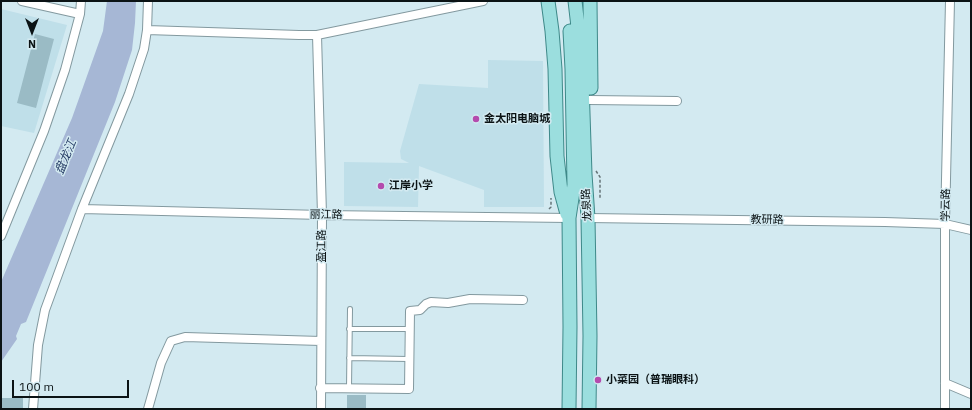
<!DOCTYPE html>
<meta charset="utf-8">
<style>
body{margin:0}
#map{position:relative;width:972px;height:410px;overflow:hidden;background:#d3eaf1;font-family:"IBM Plex Sans",sans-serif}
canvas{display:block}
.frame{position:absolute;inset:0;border:2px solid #0b1315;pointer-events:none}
.north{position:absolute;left:12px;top:12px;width:40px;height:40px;-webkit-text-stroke:3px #d3eaf1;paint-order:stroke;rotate:180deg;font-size:11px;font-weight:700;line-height:16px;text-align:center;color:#0b1315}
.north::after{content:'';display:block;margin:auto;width:14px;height:18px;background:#0b1315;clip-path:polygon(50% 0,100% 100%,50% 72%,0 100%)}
.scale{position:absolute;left:12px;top:380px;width:117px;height:18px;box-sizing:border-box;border:2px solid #0b1315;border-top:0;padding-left:5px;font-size:12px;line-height:14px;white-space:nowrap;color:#0b1315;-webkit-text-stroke:3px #d3eaf1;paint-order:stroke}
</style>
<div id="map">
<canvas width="972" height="410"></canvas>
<div class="frame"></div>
<div class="north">N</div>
<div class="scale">100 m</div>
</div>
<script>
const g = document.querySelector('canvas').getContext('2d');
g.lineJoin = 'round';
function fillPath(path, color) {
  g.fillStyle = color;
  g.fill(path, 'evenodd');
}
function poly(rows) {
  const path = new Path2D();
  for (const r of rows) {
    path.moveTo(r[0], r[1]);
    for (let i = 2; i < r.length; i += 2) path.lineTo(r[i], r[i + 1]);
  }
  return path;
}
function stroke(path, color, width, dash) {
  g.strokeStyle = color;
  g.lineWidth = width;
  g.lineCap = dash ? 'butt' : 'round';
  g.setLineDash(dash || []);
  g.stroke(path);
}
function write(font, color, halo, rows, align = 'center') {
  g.font = font + ' "IBM Plex Sans","Noto Sans SC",sans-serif';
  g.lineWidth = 3;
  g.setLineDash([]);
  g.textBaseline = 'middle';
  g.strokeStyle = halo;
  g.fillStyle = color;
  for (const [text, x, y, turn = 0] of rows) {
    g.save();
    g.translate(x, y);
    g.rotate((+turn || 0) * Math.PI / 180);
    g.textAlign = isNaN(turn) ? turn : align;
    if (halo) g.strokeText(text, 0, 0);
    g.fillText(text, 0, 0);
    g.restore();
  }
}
fillPath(poly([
 [1,9,67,25,34,133,1,126],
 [488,60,543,61,544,207,484,207,484,190,419,166,418,207,344,206,344,162,409,163,401,159,400,151,419,84,488,88]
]), '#bfdfe9');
fillPath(poly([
 [35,34,54,39,36,108,17,103],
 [347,395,366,395,366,409,347,409],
 [1,398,23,398,23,409,1,409]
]), '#9abbc5');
fillPath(poly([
 [107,1,136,1,135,23,132,50,115,102,26,322,21,324,16,336,17,339,1,362,1,282,72,118,103,31]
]), '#a6b7d5');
const service = poly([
 [349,329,409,329],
 [349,358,409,359],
 [349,388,350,309]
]);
const minor = poly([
 [22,1,80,14],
 [147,30,299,35,317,35,483,1],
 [317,35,322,215,321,409],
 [589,100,677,101],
 [82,209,322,215,569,218],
 [588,218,885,222,945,224,971,230],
 [1,236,44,131,65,70,80,14,81,1],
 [945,383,971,394],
 [320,388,409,389,410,311,420,310,426,304,431,302,448,303,470,299,523,300],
 [33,409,38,345,45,310,82,209,129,94,144,49,147,30,148,1],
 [148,409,161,363,171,341,185,337,321,341],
 [945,409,945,224,950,1]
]);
const primary = poly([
 [548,1,552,31,555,69,557,156,561,192,567,214],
 [575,1,581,53,585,174,588,218,590,336,589,409],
 [590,1,591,88],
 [569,409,570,327,569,218,574,185,572,69,570,31]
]);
stroke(service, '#83999f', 6);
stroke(minor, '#83999f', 10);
stroke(primary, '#3e8989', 15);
stroke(poly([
 [596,171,600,177,600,198],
 [549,209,551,207,551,198]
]), '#657478', 1.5, [3, 2]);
stroke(service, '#fff', 4);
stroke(minor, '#fff', 8);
stroke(primary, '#9bdede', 13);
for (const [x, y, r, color] of [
 [476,119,4,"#b44bae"],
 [381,186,4,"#b44bae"],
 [598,380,4,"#b44bae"]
]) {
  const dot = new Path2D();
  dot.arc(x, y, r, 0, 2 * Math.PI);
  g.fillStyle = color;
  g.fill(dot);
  stroke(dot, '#d3eaf1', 1.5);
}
write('bold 11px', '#0b1315', '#d3eaf1', [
 ["金太阳电脑城",484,119],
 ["江岸小学",389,186],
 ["小菜园（普瑞眼科）",606,380]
], 'left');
write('11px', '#0b1315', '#d3eaf1', [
 ["龙泉路",587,205,-94],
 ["学云路",946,205,-89],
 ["丽江路",326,215,1],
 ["教研路",767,220,1],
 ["盈江路",322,246,-90]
]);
write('italic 12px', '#263c65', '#d3eaf1', [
 ["盘龙江",66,157,-67]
]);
</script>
